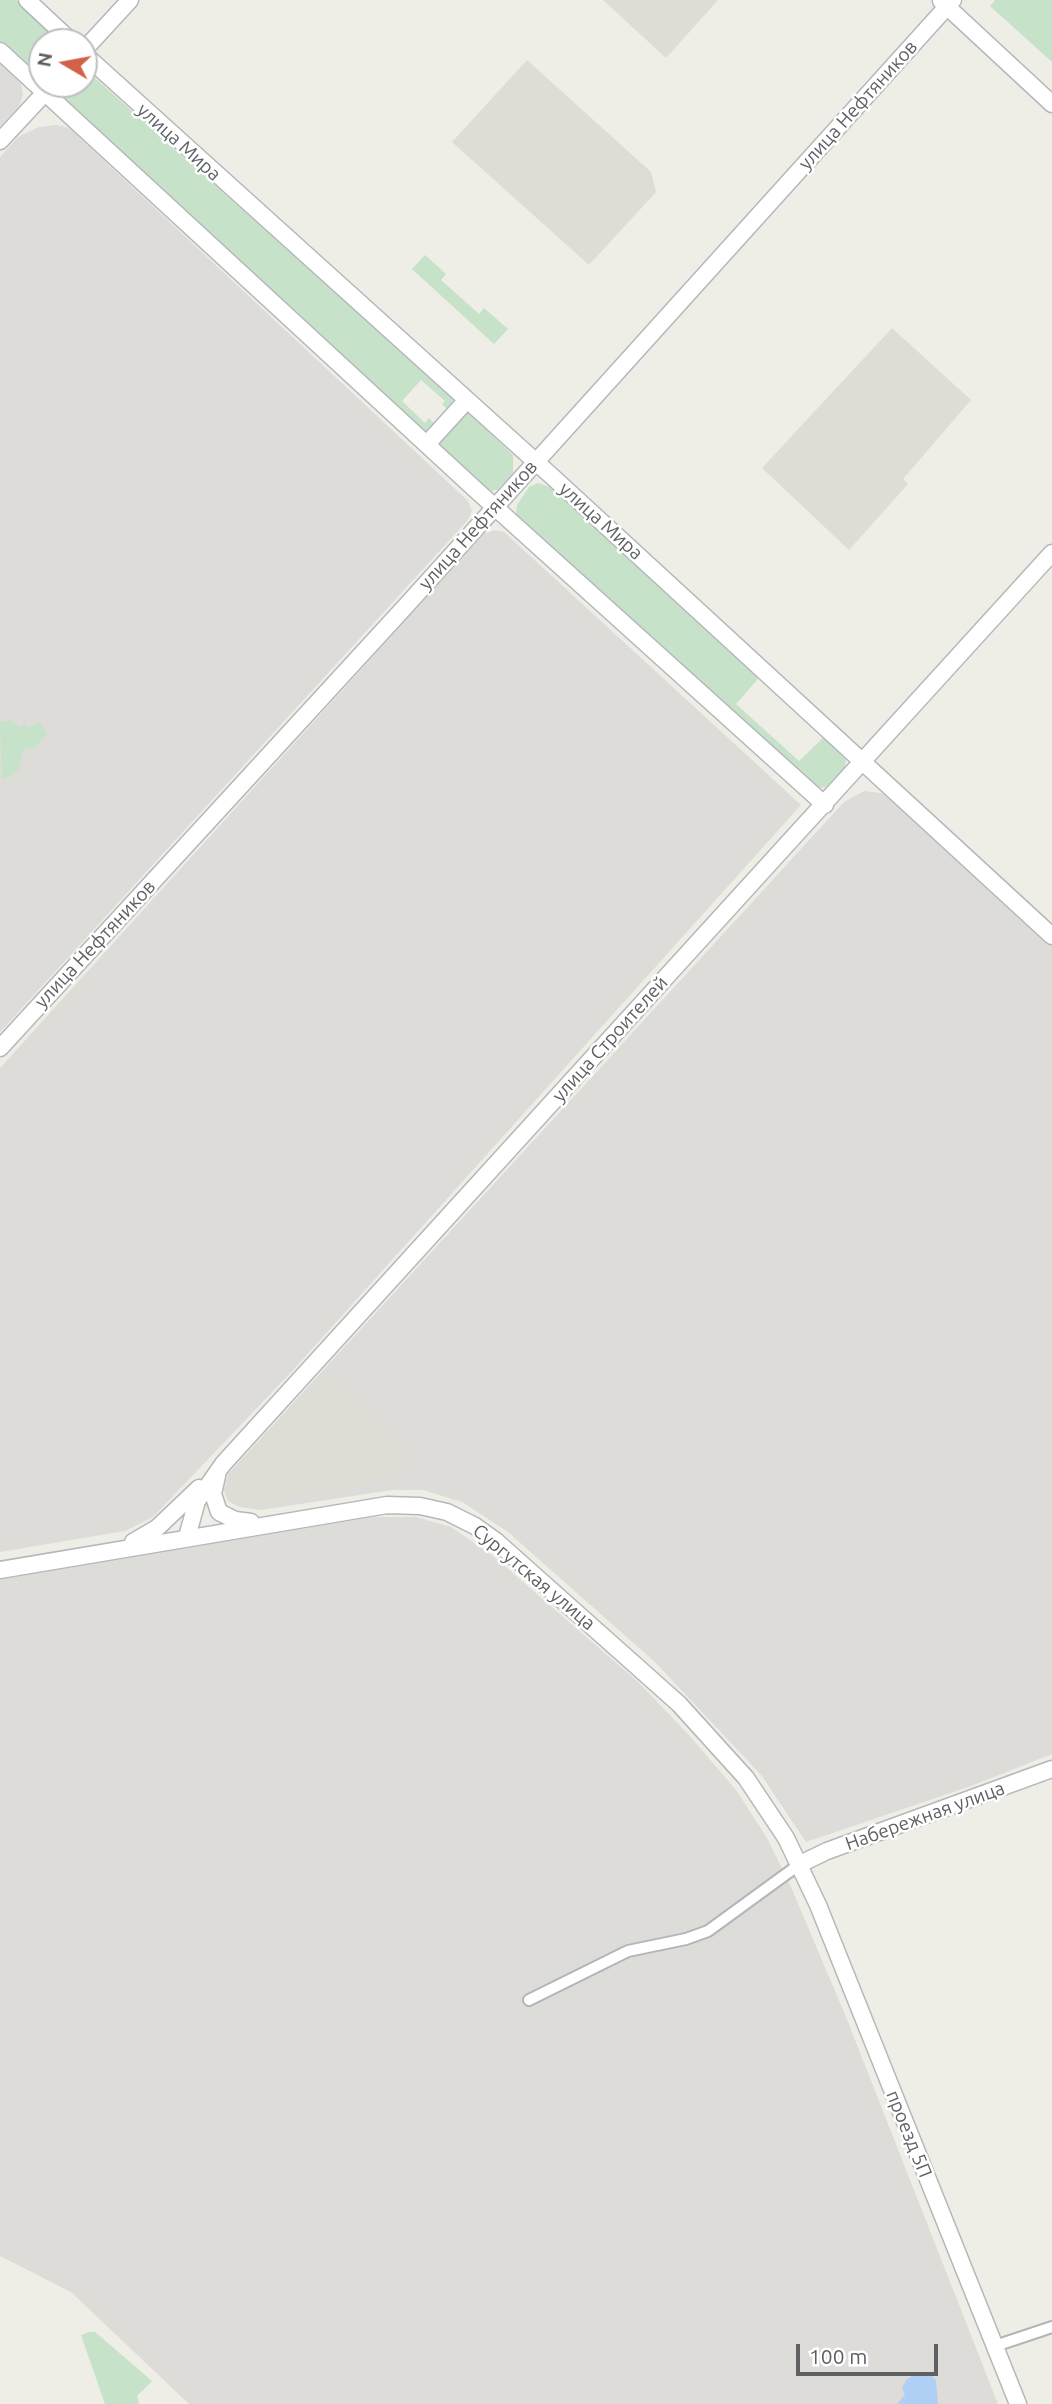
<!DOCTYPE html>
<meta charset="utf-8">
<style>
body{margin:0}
#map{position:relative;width:1052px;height:2404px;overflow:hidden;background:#eeede6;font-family:Ubuntu,sans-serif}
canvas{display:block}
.north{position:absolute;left:28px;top:28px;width:70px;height:70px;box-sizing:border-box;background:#fff;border:2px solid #bfbfc1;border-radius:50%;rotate:280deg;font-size:19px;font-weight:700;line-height:28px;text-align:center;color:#5e6064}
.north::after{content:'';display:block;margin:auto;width:24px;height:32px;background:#d36147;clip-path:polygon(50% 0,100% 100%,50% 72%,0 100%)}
.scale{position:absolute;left:796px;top:2344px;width:142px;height:32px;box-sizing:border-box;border:4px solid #5e6064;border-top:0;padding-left:9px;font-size:21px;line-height:24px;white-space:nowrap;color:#5e6064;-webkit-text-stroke:5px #fff;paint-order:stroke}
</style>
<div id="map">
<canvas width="1052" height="2404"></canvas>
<div class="north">N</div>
<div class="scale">100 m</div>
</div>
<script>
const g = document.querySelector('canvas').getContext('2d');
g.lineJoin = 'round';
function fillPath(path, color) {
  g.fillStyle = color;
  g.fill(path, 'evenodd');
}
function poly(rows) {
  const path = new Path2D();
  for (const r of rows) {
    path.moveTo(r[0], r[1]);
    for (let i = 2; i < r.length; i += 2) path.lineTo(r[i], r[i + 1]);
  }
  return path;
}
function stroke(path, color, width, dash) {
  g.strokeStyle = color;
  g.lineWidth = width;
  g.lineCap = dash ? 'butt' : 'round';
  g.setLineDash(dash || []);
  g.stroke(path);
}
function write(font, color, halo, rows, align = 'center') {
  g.font = font + ' Ubuntu,sans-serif';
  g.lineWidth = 5;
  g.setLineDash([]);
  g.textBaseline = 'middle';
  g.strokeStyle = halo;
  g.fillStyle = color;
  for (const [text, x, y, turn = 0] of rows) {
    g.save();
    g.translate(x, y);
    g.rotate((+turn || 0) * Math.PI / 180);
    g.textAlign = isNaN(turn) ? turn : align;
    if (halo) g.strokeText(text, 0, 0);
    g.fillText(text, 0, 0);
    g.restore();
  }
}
fillPath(poly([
 [0,64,21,84,23,95,19,106,0,126],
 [57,125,69,128,468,501,472,511,467,521,0,1032,0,157,18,137,39,127],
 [494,530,504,532,801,805,294,1369,153,1517,125,1531,0,1552,0,1068,484,534],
 [864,791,888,794,1052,945,1052,1754,971,1786,806,1842,762,1776,655,1662,508,1532,462,1502,423,1490,392,1490,261,1510,240,1507,228,1501,224,1490,228,1474,844,802],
 [373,1517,416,1517,451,1527,492,1555,638,1682,689,1735,736,1790,767,1838,791,1887,846,2017,998,2404,189,2404,71,2292,0,2256,0,1578]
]), '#dddcd8');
fillPath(poly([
 [603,0,718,0,666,58],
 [527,60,651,172,656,192,589,265,452,142],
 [892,328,971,400,903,479,908,484,849,550,762,468],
 [335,1374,361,1397,372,1417,396,1439,405,1457,396,1475,347,1491,240,1507,228,1501,224,1490,230,1477,280,1421]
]), '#dedcd5');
fillPath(poly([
 [0,0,16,0,62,42,42,42,42,76,34,75,0,43],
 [995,0,1052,0,1052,62,990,6],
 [84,75,95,78,454,399,455,402,447,409,442,404,445,401,421,380,402,401,425,423,429,418,436,425,426,435,63,100,74,84,84,84],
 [425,255,446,274,441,280,479,314,484,308,508,329,494,344,412,269],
 [467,411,513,455,513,473,497,490,485,491,436,446],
 [538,483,555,489,757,674,757,680,736,704,799,761,824,737,843,752,846,759,845,767,826,787,818,788,808,782,520,522,516,514,517,505,529,487],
 [11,720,20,727,25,724,28,728,40,722,47,734,34,749,26,748,23,750,19,770,8,778,2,779,0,722],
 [90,2332,95,2332,152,2381,137,2396,139,2404,105,2404,81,2335]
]), '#c6e2c9');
fillPath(poly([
 [930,2373,936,2381,938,2404,897,2404,905,2395,902,2388,906,2380,912,2376]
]), '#b0cff4');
const street = poly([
 [529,2000,628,1951,686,1939,708,1931,800,1864],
 [995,2346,1052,2327]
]);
const secondary = poly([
 [27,0,72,42],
 [941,1,1052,104],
 [84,50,130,0],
 [0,51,477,491,825,805],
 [84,54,556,480,1052,936],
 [0,141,53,84],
 [427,444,467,400],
 [0,1048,404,608,953,0],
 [217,1476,213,1494,219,1512,235,1520,251,1522],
 [187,1537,197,1501,223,1464,1052,553],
 [133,1542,157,1528,199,1488],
 [0,1570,387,1505,420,1506,447,1512,475,1526,496,1541,679,1704,746,1778,786,1838,818,1905,1018,2404],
 [800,1864,827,1851,1052,1769]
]);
stroke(street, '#b3b5b9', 14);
stroke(secondary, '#b5b7bb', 19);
stroke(street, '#fff', 10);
stroke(secondary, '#fff', 16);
write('19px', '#5e6064', '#fff', [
 ["улица Нефтяников",858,105,-48],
 ["улица Мира",179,142,42],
 ["улица Мира",601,521,42],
 ["улица Нефтяников",478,525,-48],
 ["улица Нефтяников",95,944,-47],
 ["улица Строителей",610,1039,-48],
 ["Сургутская улица",534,1577,40],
 ["Набережная улица",925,1816,-20],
 ["проезд 5П",909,2134,68]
]);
</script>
